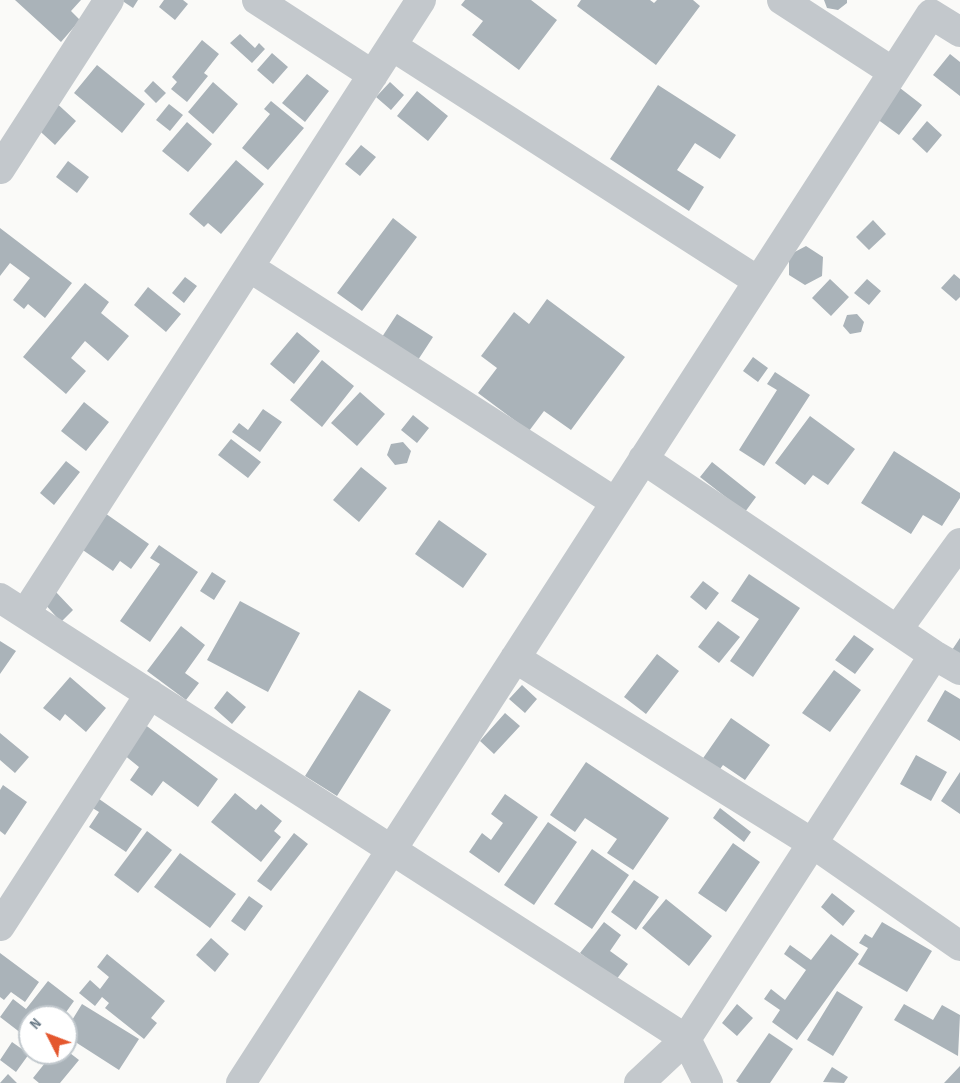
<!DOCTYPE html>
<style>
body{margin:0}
#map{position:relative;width:960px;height:1083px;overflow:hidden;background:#fafaf8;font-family:"Sofia Sans Condensed",sans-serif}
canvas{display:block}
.north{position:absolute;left:18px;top:1005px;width:60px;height:60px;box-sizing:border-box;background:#fff;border:2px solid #c1c8cd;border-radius:50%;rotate:312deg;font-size:16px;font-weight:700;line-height:24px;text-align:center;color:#657683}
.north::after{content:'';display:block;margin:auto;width:21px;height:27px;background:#e4572e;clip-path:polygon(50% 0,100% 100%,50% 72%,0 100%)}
</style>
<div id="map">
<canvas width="960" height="1083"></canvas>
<div class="north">N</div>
</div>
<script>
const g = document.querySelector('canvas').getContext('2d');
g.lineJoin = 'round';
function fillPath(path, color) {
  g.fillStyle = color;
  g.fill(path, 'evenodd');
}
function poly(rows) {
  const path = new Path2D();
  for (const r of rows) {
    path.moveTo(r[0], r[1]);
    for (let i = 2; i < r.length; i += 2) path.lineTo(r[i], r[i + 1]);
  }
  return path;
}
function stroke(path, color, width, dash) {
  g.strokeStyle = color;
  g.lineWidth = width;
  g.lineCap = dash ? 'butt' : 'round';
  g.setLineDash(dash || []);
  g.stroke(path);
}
fillPath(poly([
 [15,0,81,0,71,11,80,20,61,42],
 [121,0,138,0,133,8],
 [164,0,183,0,188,4,175,20,159,7],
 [465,0,531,0,557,20,519,70,472,35,483,21,461,5],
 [581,0,650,0,654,3,657,0,693,0,700,6,656,65,577,6],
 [824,0,847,0,847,3,838,10,827,8],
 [240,34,255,48,259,43,265,49,252,63,230,43],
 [202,40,219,54,204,73,208,76,187,102,171,89,177,82,172,77],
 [272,53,288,67,273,84,257,70],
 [950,54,960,62,960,96,933,75],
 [97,65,145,104,122,133,74,93],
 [307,74,329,91,305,122,282,103],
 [153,81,166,93,156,103,144,91],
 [213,82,238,104,213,134,188,112],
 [390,82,404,95,391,110,376,97],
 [658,85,736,135,720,159,695,143,677,170,704,187,689,211,610,159],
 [900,88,922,105,899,135,877,119],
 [417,91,448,116,428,141,397,116],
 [52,99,76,121,55,145,31,123],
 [271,101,304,128,268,170,242,148,270,114,264,109],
 [169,104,183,115,170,131,156,120],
 [927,121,942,135,927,153,912,139],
 [187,122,212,144,188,172,162,151],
 [361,145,376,157,360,176,345,164],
 [236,160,264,184,221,234,208,223,204,227,189,214],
 [68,161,89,177,77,193,56,177],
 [393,218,417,237,362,311,337,293],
 [873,220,886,234,869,250,856,237],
 [0,228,72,283,45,318,28,304,24,309,13,300,30,278,10,263,0,276],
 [806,246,823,257,822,276,805,285,789,275,789,255],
 [954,274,960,279,960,297,956,301,941,288],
 [185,277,197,286,184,303,172,293],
 [830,279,849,297,831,316,812,298],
 [867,279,881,291,869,305,854,293],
 [85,283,109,302,101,313,129,336,108,361,85,341,71,358,86,371,66,394,23,357],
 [148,287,181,314,166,332,134,305],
 [547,299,625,357,571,430,544,411,529,431,478,393,497,368,481,356,514,312,529,324],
 [397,314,433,337,418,360,382,337],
 [857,314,864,322,861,332,850,334,843,326,847,315],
 [297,332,320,351,294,384,270,364],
 [753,357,768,368,758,382,743,371],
 [322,360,354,386,322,427,290,400],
 [775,372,810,395,764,466,739,450,777,390,767,384],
 [360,392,385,414,357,446,331,423],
 [84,402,109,422,86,451,61,431],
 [263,409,282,422,260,452,232,432,239,423,248,430],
 [413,415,429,428,417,443,401,430],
 [810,416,855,449,828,485,813,475,805,485,775,463],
 [231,439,261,462,248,478,218,455],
 [403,442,411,451,407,463,395,465,387,455,391,444],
 [894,451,960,493,960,498,942,526,923,515,911,534,861,503],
 [66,461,80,472,54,505,40,493],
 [712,462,756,497,745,512,700,477],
 [361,467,387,488,359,522,333,500],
 [102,511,149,544,131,569,120,561,113,571,77,546],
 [439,520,487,554,463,588,415,554],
 [159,545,198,572,150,642,120,621,160,564,150,558],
 [212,572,226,581,214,600,200,591],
 [749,574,800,608,753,677,730,661,759,619,731,601],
 [703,581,719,593,706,610,690,597],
 [55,591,73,610,61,622,43,602],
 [240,601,300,633,268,692,207,660],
 [718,621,740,637,719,663,698,647],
 [181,626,205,645,185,673,199,683,186,700,147,671],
 [854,635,874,649,855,674,835,660],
 [960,638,960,660,950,653],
 [0,641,16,651,0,674],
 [657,654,679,671,646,714,624,697],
 [834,670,861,690,830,732,802,713],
 [70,677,106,708,86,732,65,714,60,721,43,708],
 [522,685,537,699,525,713,509,699],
 [359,690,391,710,337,796,305,776],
 [945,690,960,699,960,741,927,721],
 [227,691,246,707,232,724,214,708],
 [505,713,520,726,494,754,480,741],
 [731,718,770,745,745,780,723,765,715,776,699,764],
 [140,721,218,779,198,807,163,781,152,796,130,780,139,767,118,750],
 [0,733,29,757,15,773,0,760],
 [916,755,947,772,931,801,900,784],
 [586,762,669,818,633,870,607,853,617,839,585,818,575,832,550,815],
 [960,772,960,814,941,801],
 [3,785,27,802,5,835,0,831,0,790],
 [235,793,256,810,261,804,282,821,274,831,281,837,261,862,211,822],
 [92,794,142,829,126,852,89,827,99,812,86,804],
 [505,794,538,817,499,873,469,852,482,833,491,840,503,823,491,814],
 [720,808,751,832,744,842,713,818],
 [548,822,577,842,534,905,504,885],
 [147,831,172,850,138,893,114,875],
 [294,833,308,844,271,891,257,881],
 [733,843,760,862,726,912,698,893],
 [592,849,629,875,592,929,554,904],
 [180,853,236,894,210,928,154,887],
 [634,880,659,897,636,930,611,912],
 [832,893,855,911,843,926,821,907],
 [249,896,263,906,245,931,231,921],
 [666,899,712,936,689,966,642,928],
 [604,922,621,935,610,951,628,964,616,980,580,953],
 [882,922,932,951,907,992,858,964,868,948,859,943,865,934,872,938],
 [831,934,859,954,797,1040,772,1022,780,1010,764,999,771,989,785,1000,806,970,784,954,790,945,811,960],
 [211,938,229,954,215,972,196,955],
 [0,953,39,982,25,1002,11,992,4,1000,0,997],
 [107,954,165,1001,151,1018,157,1023,144,1039,105,1008,109,1003,102,997,95,1006,79,993,90,980,100,989,109,977,97,967],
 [48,981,74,1001,64,1015,67,1017,30,1017,30,1040,0,1017,13,999,26,1009],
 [837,991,863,1007,833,1056,807,1040],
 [82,1004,139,1039,119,1070,66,1036,66,1030],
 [737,1004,753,1018,737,1036,722,1023],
 [904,1004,933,1020,942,1005,960,1015,958,1056,894,1020],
 [769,1033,793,1049,770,1083,739,1083,736,1081],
 [12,1042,29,1054,16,1072,0,1060],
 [66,1050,79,1060,60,1083,39,1083,33,1078,53,1053,66,1053],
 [960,1066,960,1083,944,1083],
 [832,1067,848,1077,844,1083,823,1082],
 [8,1074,17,1083,0,1083]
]), '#aab3b9');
stroke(poly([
 [257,0,373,75],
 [782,0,893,72],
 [392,46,758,281],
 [0,169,109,0],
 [249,267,615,502],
 [643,459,934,655,960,670],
 [0,598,686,1039,708,1083],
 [25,614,421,0],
 [897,630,960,543],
 [515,658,812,843,960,946],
 [0,926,150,694],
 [241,1083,931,14,960,32],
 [639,1083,686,1039,934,655]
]), '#c3c8cc', 30);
</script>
